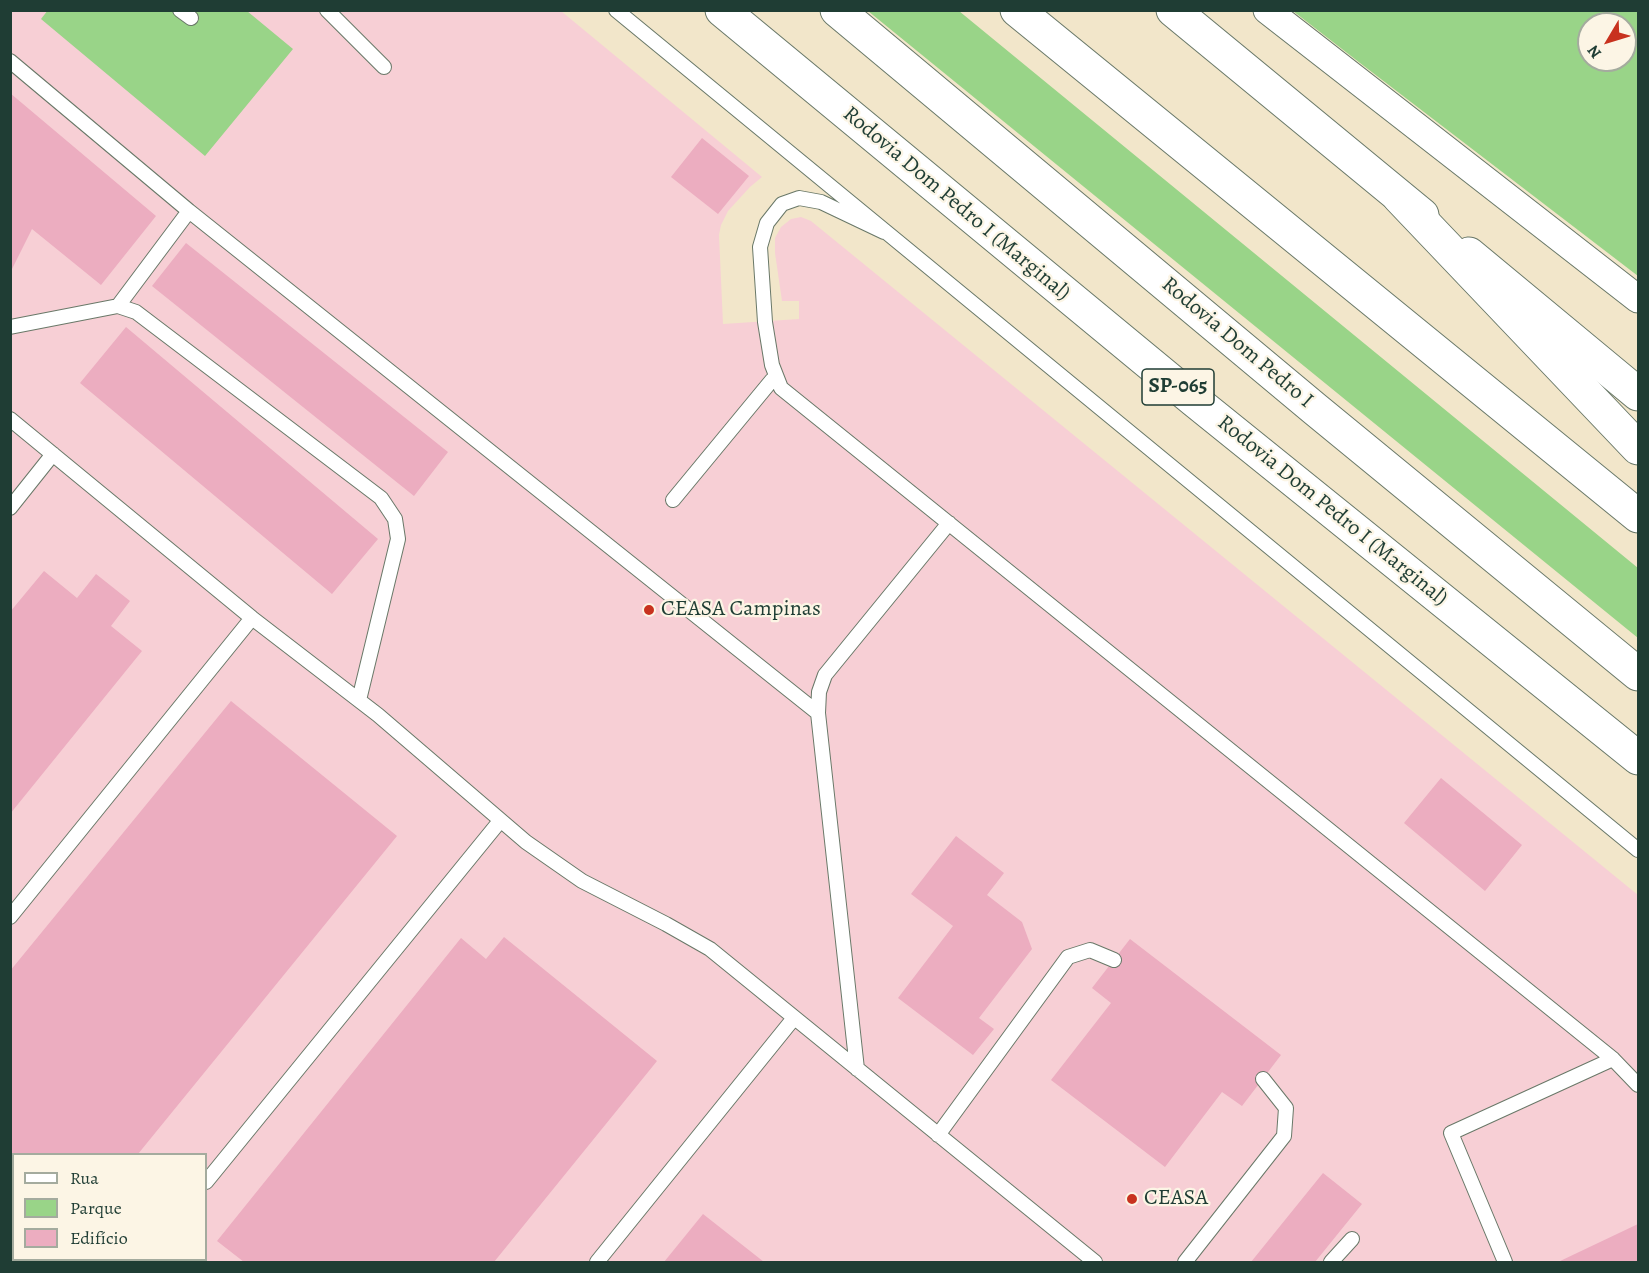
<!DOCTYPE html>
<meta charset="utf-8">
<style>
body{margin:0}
#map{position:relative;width:1649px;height:1273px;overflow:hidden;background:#f2e6ca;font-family:Alegreya,serif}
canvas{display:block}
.frame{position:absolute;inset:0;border:12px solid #1f3d34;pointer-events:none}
.legend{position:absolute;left:12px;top:1153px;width:195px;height:108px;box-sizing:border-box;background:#fcf5e5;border:2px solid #a4ab9e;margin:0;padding:8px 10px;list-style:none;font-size:18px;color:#1f3d34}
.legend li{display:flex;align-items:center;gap:12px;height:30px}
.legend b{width:30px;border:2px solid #a4ab9e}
.north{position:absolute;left:1577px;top:12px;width:60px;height:60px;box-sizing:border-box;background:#fcf5e5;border:2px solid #a4ab9e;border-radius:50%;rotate:232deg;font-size:16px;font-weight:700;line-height:24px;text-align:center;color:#1f3d34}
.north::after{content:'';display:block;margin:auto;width:21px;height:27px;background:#c8321e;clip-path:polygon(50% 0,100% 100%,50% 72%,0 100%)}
</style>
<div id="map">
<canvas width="1649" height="1273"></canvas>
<div class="frame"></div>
<ul class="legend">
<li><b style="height:8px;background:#fff"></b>Rua</li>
<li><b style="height:16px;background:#99d488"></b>Parque</li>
<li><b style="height:16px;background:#ecadc0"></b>Edifício</li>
</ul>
<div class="north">N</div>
</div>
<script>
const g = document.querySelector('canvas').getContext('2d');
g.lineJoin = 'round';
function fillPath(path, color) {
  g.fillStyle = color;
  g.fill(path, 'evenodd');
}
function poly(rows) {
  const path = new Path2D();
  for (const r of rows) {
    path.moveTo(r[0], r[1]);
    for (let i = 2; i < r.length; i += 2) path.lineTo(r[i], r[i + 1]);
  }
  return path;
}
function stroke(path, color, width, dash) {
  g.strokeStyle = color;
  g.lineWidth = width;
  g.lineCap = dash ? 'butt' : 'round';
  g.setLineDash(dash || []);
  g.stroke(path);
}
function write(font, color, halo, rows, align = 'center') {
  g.font = font + ' Alegreya,serif';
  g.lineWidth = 4.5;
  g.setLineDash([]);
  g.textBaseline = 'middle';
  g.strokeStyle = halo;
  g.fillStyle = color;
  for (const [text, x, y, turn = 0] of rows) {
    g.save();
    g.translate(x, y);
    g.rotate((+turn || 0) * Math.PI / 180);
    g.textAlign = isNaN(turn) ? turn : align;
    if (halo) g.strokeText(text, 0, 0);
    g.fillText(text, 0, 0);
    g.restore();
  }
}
fillPath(poly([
 [10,11,561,11,762,177,750,187,728,211,721,225,719,235,723,324,799,319,799,301,782,301,775,253,775,238,781,227,791,219,801,217,811,221,1638,895,1638,1262,11,1262],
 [14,1154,206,1154,206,1260,14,1260]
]), '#f7cfd5');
fillPath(poly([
 [48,10,247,11,293,49,205,156,41,19],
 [868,11,959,11,1638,568,1638,638],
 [1293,11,1638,11,1638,276,1360,63],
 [1589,24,1625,24,1625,60,1589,60]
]), '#99d488');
fillPath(poly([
 [10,93,156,216,101,285,32,229,10,273],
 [702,138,749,176,718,214,671,177],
 [186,243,448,452,414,496,152,286],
 [126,327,378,539,332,594,80,383],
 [44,571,77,598,96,574,130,601,111,626,142,651,10,814,10,612],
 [231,701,397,836,138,1154,14,1154,14,1213,10,1210,10,971],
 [1441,778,1522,845,1485,891,1404,823],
 [956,836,1004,873,987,895,1022,922,1032,949,979,1018,994,1029,973,1055,898,998,953,926,911,894],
 [504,937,657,1061,494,1262,244,1262,217,1241,461,938,486,959],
 [1130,939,1281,1055,1242,1106,1222,1092,1165,1167,1051,1080,1111,1003,1092,988],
 [1323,1173,1362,1204,1315,1262,1251,1262],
 [703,1214,764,1262,664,1262],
 [1638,1224,1638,1262,1558,1262]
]), '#ecadc0');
const service = poly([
 [180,10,191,18],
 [327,10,384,67],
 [616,10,1638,850],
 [10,61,189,211,818,713],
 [884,232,821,202,799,198,782,204,767,223,760,247,765,322,772,365,781,388,1613,1059,1638,1085],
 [118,306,189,211],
 [10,327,118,306,136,312,381,498,395,519,398,539,359,700],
 [10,419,252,618,378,715,526,842,582,881,666,924,710,949,1095,1262],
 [673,500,772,380],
 [10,508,53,454],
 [10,917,252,618],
 [857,1069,818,713,819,692,825,675,949,523],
 [938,1135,1068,957,1090,950,1114,960],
 [206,1182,500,821],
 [140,1262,142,1260],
 [597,1262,794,1018],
 [1185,1262,1284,1136,1286,1108,1263,1079],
 [1331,1262,1352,1239],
 [1505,1262,1451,1133,1613,1059]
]);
const minor = poly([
 [1267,10,1638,299]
]);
const trunk = poly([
 [722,10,1194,400,1638,758],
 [1173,10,1422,215],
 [1469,254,1638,394]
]);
const motorway = poly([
 [837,10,1315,409,1638,674],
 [1017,10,1638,516],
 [1399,197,1638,448]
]);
stroke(service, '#697868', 16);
stroke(minor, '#697868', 29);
stroke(trunk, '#697868', 35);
stroke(motorway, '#697868', 35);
stroke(service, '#fff', 14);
stroke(minor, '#fff', 27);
stroke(trunk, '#fff', 33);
stroke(motorway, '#fff', 33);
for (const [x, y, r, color] of [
 [649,610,6,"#c8321e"],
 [1132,1199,6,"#c8321e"]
]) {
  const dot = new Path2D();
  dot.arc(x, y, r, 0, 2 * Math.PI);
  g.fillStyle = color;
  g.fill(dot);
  stroke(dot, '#fcf5e5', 2);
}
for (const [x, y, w] of [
 [1178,387,72]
]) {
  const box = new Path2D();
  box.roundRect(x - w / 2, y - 18, w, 36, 4.5);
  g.fillStyle = '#fcf5e5';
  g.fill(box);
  stroke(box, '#1f3d34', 1.5);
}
write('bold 21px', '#1f3d34', null, [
 ["SP-065",1178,387]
]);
write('22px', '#1f3d34', '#fcf5e5', [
 ["Rodovia Dom Pedro I (Marginal)",956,204,40],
 ["Rodovia Dom Pedro I",1237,343,40],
 ["Rodovia Dom Pedro I (Marginal)",1332,511,39]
]);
write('22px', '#1f3d34', '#fcf5e5', [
 ["CEASA Campinas",661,610],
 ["CEASA",1144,1199]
], 'left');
</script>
